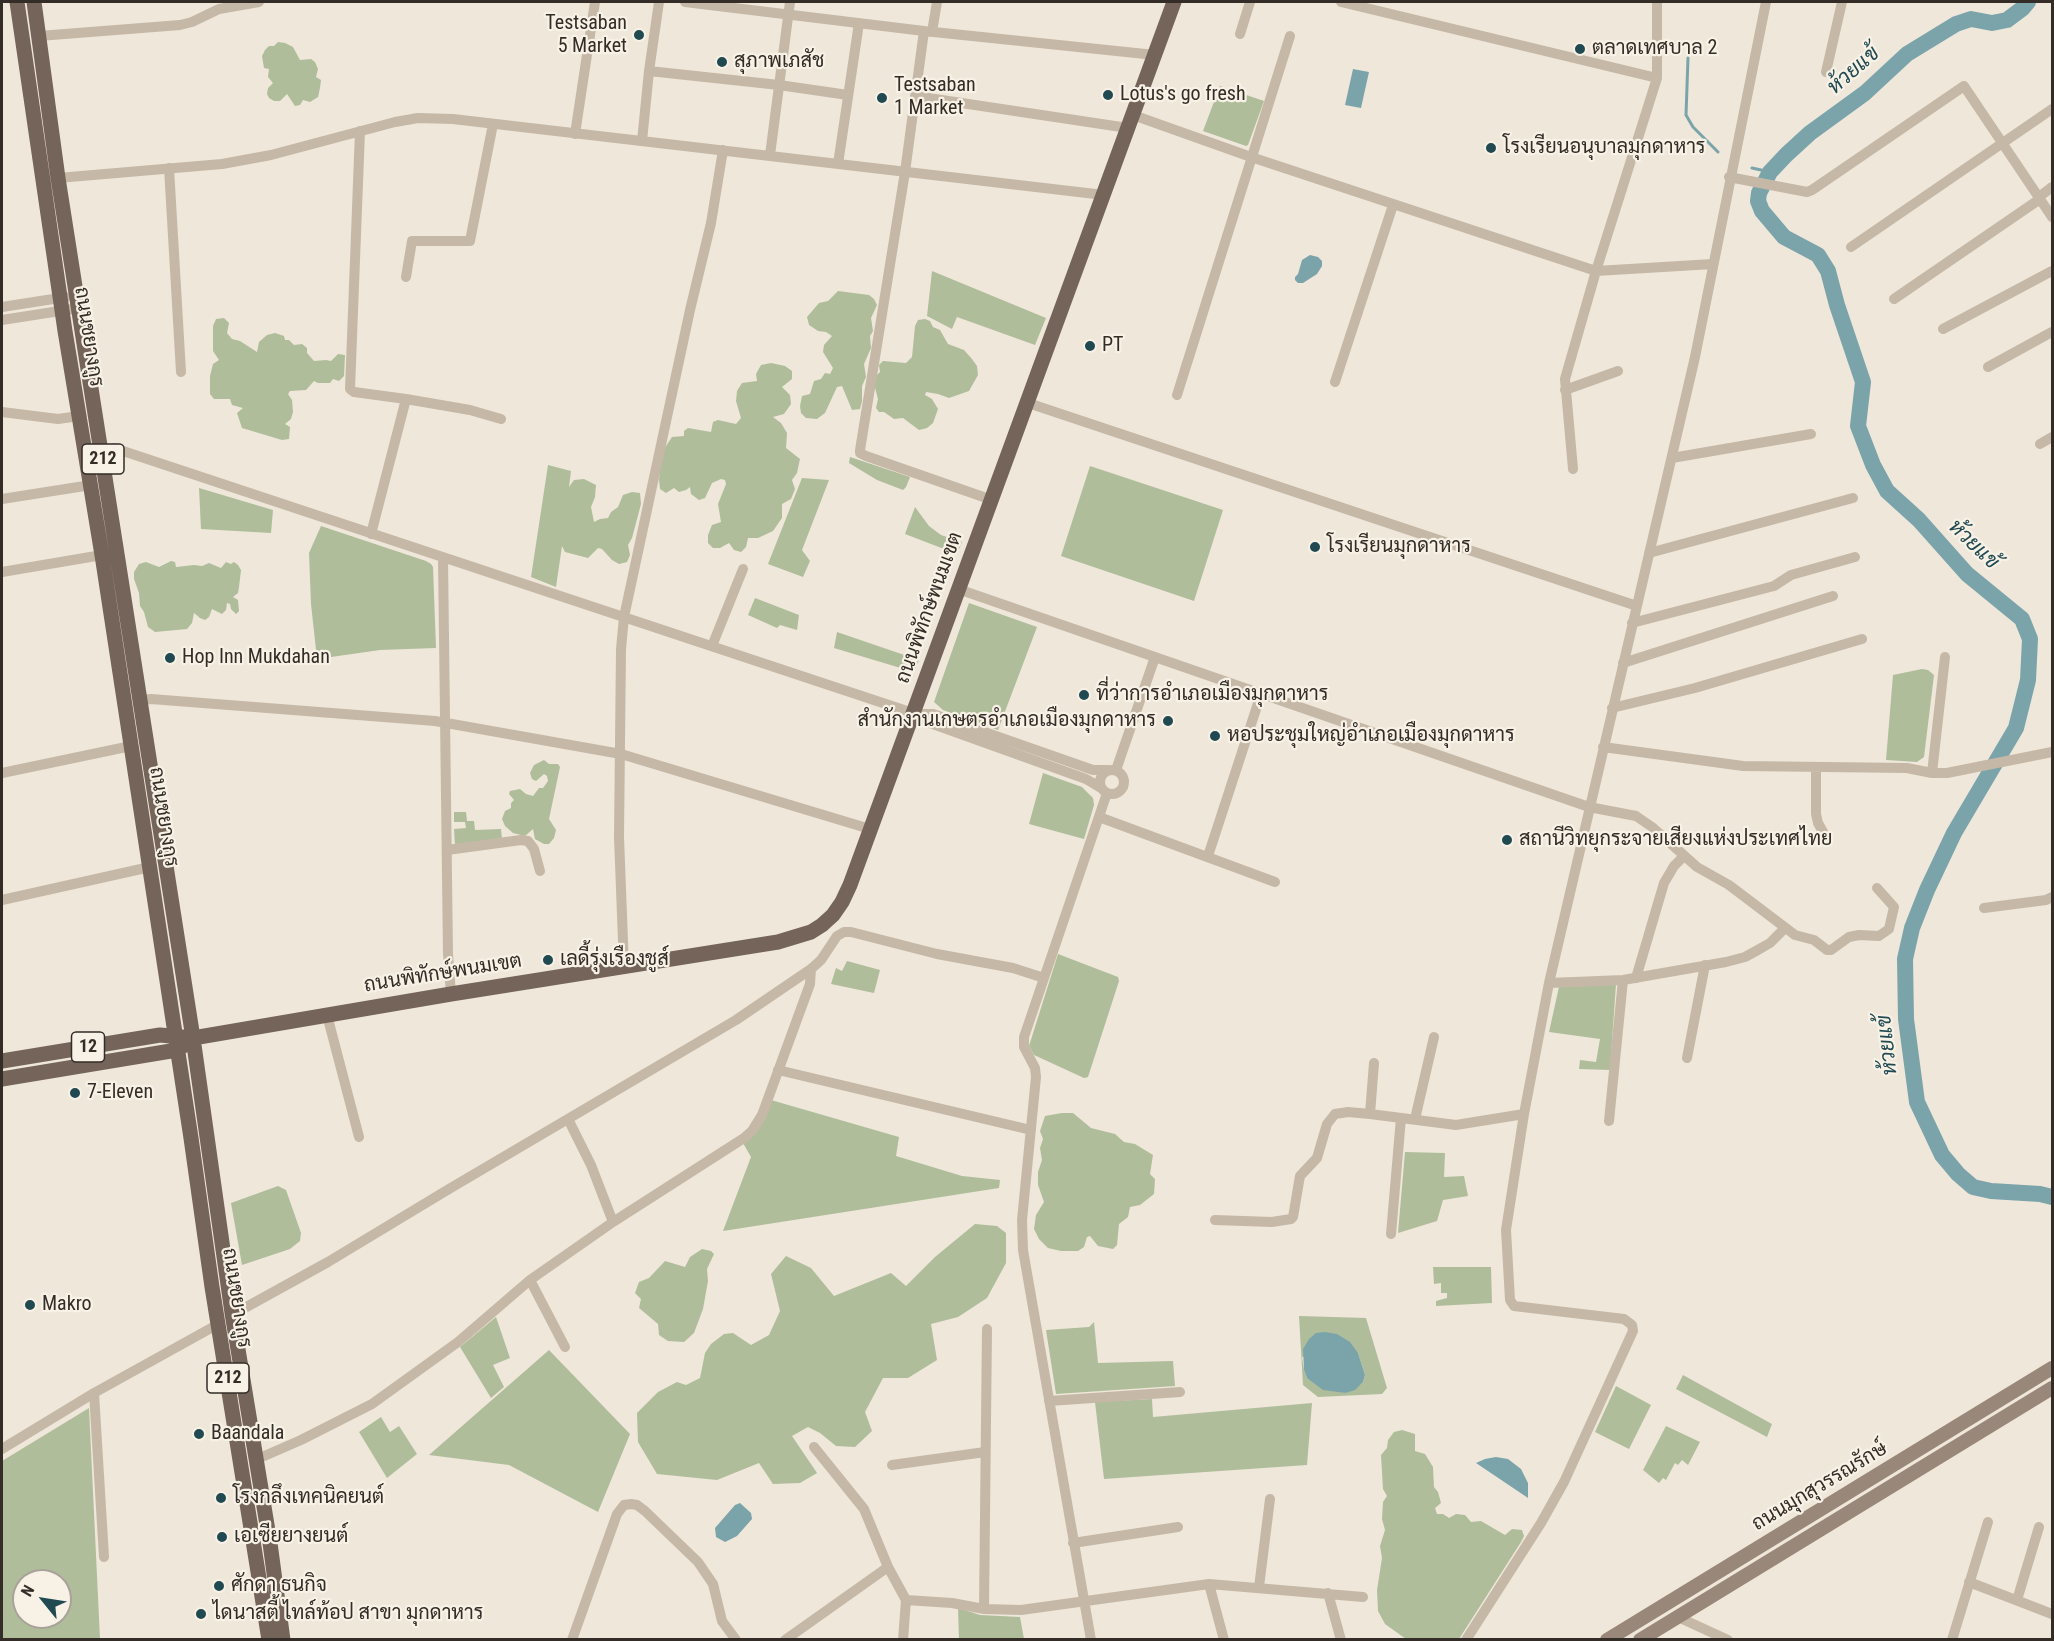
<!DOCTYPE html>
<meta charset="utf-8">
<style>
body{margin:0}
#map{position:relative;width:2054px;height:1641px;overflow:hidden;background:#efe7da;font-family:"Roboto Condensed",sans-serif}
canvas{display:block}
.frame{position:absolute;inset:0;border:3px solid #332c27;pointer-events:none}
.north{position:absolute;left:12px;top:1569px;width:60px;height:60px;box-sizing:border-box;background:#f7f1e6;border:2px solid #a9a29a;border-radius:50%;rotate:300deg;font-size:16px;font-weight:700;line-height:24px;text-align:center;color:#332c27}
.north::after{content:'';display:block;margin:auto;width:21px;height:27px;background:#204951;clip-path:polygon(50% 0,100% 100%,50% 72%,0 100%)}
</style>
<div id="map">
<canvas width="2054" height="1641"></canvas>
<div class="frame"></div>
<div class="north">N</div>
</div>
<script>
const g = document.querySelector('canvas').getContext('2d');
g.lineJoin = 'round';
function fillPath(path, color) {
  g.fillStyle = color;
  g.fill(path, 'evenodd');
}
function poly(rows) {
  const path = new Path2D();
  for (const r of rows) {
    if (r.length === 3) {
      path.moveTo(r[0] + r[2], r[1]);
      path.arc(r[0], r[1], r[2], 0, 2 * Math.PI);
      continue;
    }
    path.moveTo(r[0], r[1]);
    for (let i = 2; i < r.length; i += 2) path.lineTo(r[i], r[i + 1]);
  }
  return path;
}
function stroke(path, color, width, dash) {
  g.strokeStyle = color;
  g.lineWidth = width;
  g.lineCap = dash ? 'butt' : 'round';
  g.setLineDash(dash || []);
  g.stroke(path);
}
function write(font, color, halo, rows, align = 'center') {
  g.font = font + ' "Roboto Condensed",Sarabun,sans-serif';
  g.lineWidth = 4.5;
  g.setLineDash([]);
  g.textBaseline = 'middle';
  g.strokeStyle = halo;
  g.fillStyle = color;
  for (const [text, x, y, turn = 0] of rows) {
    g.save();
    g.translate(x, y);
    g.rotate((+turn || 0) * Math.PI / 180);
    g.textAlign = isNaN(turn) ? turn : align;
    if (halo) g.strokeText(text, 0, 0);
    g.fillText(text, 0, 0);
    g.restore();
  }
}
fillPath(poly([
 [278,42,285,43,293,47,300,60,311,59,315,62,318,69,316,77,321,80,320,88,318,97,310,102,303,100,300,105,295,106,287,94,280,101,274,101,269,98,267,94,268,88,273,83,268,77,269,69,264,68,262,56,265,50,269,46,274,46],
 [1220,86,1264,101,1248,145,1246,146,1203,131],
 [932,271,1046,318,1035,345,957,317,952,329,927,316],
 [838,291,869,295,874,299,877,305,871,318,873,331,870,336,871,348,864,364,866,377,862,386,862,401,860,409,852,410,842,386,837,387,825,413,817,419,806,418,801,413,800,406,802,396,810,394,814,381,821,379,825,373,830,374,833,368,823,352,824,345,832,336,826,332,818,331,809,325,807,317,819,303,828,301],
 [224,318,229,323,227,333,232,339,240,341,257,352,259,342,267,335,275,333,284,336,285,340,289,340,294,345,302,344,307,348,307,353,314,361,326,360,331,361,338,354,345,355,344,376,339,381,333,379,330,383,318,383,314,381,306,390,290,391,288,394,292,400,293,412,291,419,285,424,290,427,289,439,282,440,242,428,237,413,243,408,232,405,230,399,214,399,210,394,210,376,213,364,219,360,213,351,213,326,216,319],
 [925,319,930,321,933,327,940,330,948,344,964,350,972,359,977,366,978,375,969,391,949,398,938,394,926,392,925,395,932,399,938,409,933,423,927,428,919,430,903,418,894,419,884,412,879,412,876,408,878,399,874,384,876,376,880,372,879,365,883,361,906,363,912,357,915,326,918,320],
 [771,363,785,366,792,371,792,379,782,387,790,395,791,404,784,414,773,417,781,423,787,433,786,448,800,459,797,473,792,480,795,489,791,499,782,504,782,518,773,531,758,538,748,538,746,547,741,552,734,550,729,543,720,548,713,548,708,543,708,535,712,525,721,522,718,504,726,484,725,480,721,479,712,483,705,498,699,500,691,494,690,487,686,490,679,492,674,488,666,493,660,489,659,480,661,459,664,454,664,449,672,437,684,436,684,431,688,428,711,432,713,422,718,420,736,424,741,418,736,401,737,391,742,383,757,381,756,374,761,365],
 [850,457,910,477,906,487,903,490,877,480,849,463],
 [548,465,571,471,569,487,574,480,584,479,596,485,595,497,591,507,594,522,600,519,608,518,611,512,618,507,623,495,632,492,640,493,641,504,632,538,628,545,630,555,627,562,619,564,612,560,602,549,598,548,588,558,565,552,562,546,556,587,531,577],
 [1090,466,1223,510,1194,601,1061,556],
 [802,478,829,480,802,550,810,561,803,577,768,564],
 [199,488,273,510,271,533,201,529],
 [915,507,929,526,941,535,962,542,957,554,905,534],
 [321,526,426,561,431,564,433,567,436,648,380,650,317,659,311,604,309,553],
 [171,561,175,562,176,567,194,565,202,566,209,563,221,568,226,562,231,564,234,562,238,565,241,570,239,587,238,593,233,597,238,600,239,611,236,614,231,609,230,604,227,603,226,610,222,614,212,609,209,617,205,620,200,618,194,613,192,623,187,629,155,632,148,627,144,612,140,606,139,593,134,579,134,572,139,564,146,562,159,567],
 [755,598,799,615,797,630,780,625,777,628,748,615],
 [969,603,1037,627,998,730,943,710,934,702],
 [837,632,919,660,914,672,834,648],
 [1922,669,1928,670,1934,675,1924,757,1917,762,1886,760,1893,675],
 [544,760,549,764,558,764,560,767,549,819,556,830,554,838,549,844,544,844,535,839,533,829,525,836,513,833,505,826,502,819,505,811,511,808,511,803,514,800,509,794,510,791,520,789,526,794,533,796,539,788,543,788,548,781,547,776,544,774,536,781,532,779,530,773,534,765],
 [1043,773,1082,787,1093,798,1094,805,1084,839,1029,824],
 [454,812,466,812,467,821,474,821,475,830,501,829,502,839,455,845,454,829,466,828,465,822,454,822],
 [1058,954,1118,977,1119,981,1088,1077,1084,1078,1034,1055,1029,1046],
 [847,961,880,970,874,993,831,984,836,968,842,971],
 [1616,984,1610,1070,1579,1069,1580,1060,1596,1062,1600,1039,1549,1032,1559,987],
 [771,1100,899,1137,896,1156,962,1176,1000,1180,999,1188,723,1231,751,1157,743,1143],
 [1062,1113,1073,1113,1091,1128,1115,1134,1124,1142,1135,1144,1153,1155,1150,1174,1155,1179,1154,1194,1140,1205,1130,1207,1128,1217,1119,1224,1117,1245,1113,1249,1098,1246,1090,1236,1087,1237,1084,1247,1078,1251,1061,1251,1048,1248,1039,1239,1034,1229,1036,1215,1044,1202,1038,1185,1038,1172,1042,1160,1040,1148,1043,1139,1040,1131,1045,1116],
 [1405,1152,1445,1153,1444,1177,1464,1176,1468,1196,1443,1200,1437,1221,1398,1233],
 [278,1186,286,1190,301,1233,300,1241,290,1249,242,1265,231,1203],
 [975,1224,997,1226,1006,1233,1006,1263,987,1298,958,1317,931,1324,937,1360,908,1378,883,1378,865,1412,872,1431,855,1447,836,1446,820,1433,808,1427,792,1436,817,1473,800,1483,773,1484,759,1463,717,1480,657,1474,638,1442,637,1413,658,1392,677,1382,686,1385,700,1378,705,1353,711,1344,724,1334,733,1333,751,1345,769,1335,780,1311,771,1274,786,1256,811,1268,834,1296,891,1273,906,1286,935,1257],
 [702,1249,711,1251,714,1254,707,1269,708,1281,703,1309,694,1333,684,1342,668,1341,659,1335,658,1324,639,1308,641,1299,635,1293,639,1282,649,1278,665,1261,685,1267,690,1257],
 [1433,1267,1491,1267,1492,1303,1436,1306,1436,1301,1447,1298,1447,1293,1441,1293,1441,1283,1434,1284],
 [1299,1316,1366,1318,1387,1388,1382,1394,1318,1397,1303,1385],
 [1358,1353,1365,1375,1363,1382,1355,1389,1346,1393,1307,1378,1304,1370,1302,1357],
 [496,1317,510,1358,493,1365,504,1387,491,1398,460,1347],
 [1094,1322,1098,1363,1173,1361,1175,1386,1056,1394,1046,1330,1089,1327],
 [549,1350,630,1434,598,1512,509,1465,429,1455],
 [1683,1375,1772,1424,1767,1437,1676,1389],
 [1616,1386,1651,1405,1629,1449,1595,1432],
 [1152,1399,1153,1417,1312,1403,1307,1465,1104,1479,1095,1402],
 [89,1408,100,1639,2,1639,2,1461],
 [24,1581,60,1581,60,1617,24,1617],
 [381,1417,390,1432,399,1426,417,1454,387,1478,359,1432],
 [1666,1426,1700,1442,1688,1465,1682,1460,1678,1465,1675,1463,1666,1480,1663,1478,1659,1483,1643,1470],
 [1402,1430,1415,1434,1415,1451,1425,1454,1433,1467,1434,1487,1438,1492,1441,1503,1435,1508,1437,1514,1443,1514,1449,1518,1456,1514,1465,1515,1471,1522,1481,1521,1505,1535,1512,1529,1522,1530,1524,1536,1521,1542,1459,1639,1406,1639,1385,1624,1378,1611,1377,1590,1382,1558,1380,1546,1385,1530,1382,1519,1383,1502,1387,1496,1383,1489,1381,1455,1387,1448,1388,1440,1394,1432],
 [958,1608,980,1615,1020,1617,1024,1639,959,1639]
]), '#afbd9b');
fillPath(poly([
 [1353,69,1369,72,1361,108,1345,105],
 [1310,255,1318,257,1322,261,1322,266,1317,274,1303,283,1298,283,1295,280,1295,277,1298,274,1302,260],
 [1325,1332,1337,1334,1350,1342,1358,1353,1365,1375,1363,1382,1355,1390,1346,1393,1323,1390,1307,1378,1304,1370,1303,1349,1309,1339,1316,1333],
 [1496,1457,1508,1459,1521,1469,1528,1483,1528,1498,1476,1463,1485,1459],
 [740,1503,751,1513,752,1519,737,1536,725,1542,716,1537,715,1528,735,1505]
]), '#7ba4aa');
stroke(poly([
 [1688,58,1686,115,1693,127,1718,152],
 [1752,168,1770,172]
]), '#7ba4aa', 3);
stroke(poly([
 [2028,2,2023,8,2007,20,1992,23,1971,19,1956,24,1907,54,1865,93,1810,133,1786,155,1770,172,1759,193,1758,201,1762,211,1784,237,1818,255,1828,271,1837,305,1863,382,1858,426,1873,465,1887,491,1919,520,1967,574,2022,619,2030,639,2028,680,2016,728,1954,833,1927,890,1912,928,1905,959,1906,1019,1917,1102,1942,1155,1958,1174,1973,1187,1991,1191,2040,1194,2052,1197]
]), '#7ba4aa', 16);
stroke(poly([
 [685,2,924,31,1155,55],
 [1341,2,1657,78],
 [924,31,905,172,860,450,860,453,866,456,992,500],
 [932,32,937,2],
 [1240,34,1250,2],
 [39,36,180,25,192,22,219,9,259,2],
 [649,71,779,85,848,95],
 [1826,72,1842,2],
 [915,96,1128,128],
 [1133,115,1251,157,1596,271,1713,264],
 [360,131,350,389,354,392,406,399],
 [575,134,595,2],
 [642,141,649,71,659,2],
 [770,155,790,2],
 [838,164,859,23],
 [169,168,181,372],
 [1729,177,1807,192,1812,190,1964,86,2052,217],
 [58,178,222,164,271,155,395,122,418,118,453,119,1104,195],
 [2039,197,2052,187],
 [1851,247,2052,109],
 [406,277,412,241,470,241,493,124],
 [1894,299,2040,199],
 [2,307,66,297],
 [2,320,79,308],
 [1943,329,2052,271],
 [1988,367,2052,332],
 [1335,382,1393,205],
 [1565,390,1618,371],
 [1177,395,1290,36],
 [1028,403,1637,606],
 [2,412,58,419,79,416],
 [2040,444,2052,437],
 [102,451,114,448,913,713,930,723,1086,779,1101,788],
 [1672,458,1811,434],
 [1573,469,1565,379,1596,271,1657,78,1657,2],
 [2,499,91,485],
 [371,534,406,399,470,410,501,419],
 [1649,553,1853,498],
 [443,558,448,954,451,994],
 [2,572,102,555],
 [958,589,1589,807,1636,816,1652,827,1697,867,1729,885,1795,935,1814,940,1827,950,1831,950,1849,937,1859,935,1879,936,1889,929,1894,907,1877,888],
 [1632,623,1774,586,1791,575,1855,557],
 [712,646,743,569],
 [1623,663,1833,596],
 [140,700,151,699,435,721,621,754,870,829],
 [1612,708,1695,688,1862,639],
 [917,714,933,714,1093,770,1108,770],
 [1603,747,1743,766,1907,768,1932,773,1947,773,2052,752],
 [1816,767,1816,814,1818,823,1823,832],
 [1112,782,12],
 [1116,770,1155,657],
 [2,773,131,746],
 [1932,773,1945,657],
 [1099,817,1275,882],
 [447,850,521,840,528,841,534,849,540,871],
 [1208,856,1261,694],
 [2,900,150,867],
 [1984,908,2046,900,2052,897],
 [624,967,619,837,621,649,624,617,690,310,711,223,723,150],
 [1636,978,1664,883,1674,866,1683,857],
 [1549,983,1623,980,1726,962,1745,957,1756,951,1770,943,1785,928],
 [327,1015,359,1137],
 [1687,1058,1705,965],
 [778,1070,1031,1130],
 [1370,1114,1374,1063],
 [568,1119,591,1165,613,1222],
 [1415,1119,1434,1037],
 [1609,1121,1623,980],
 [1215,1220,1272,1222,1291,1219,1293,1217,1300,1176,1317,1158,1327,1124,1335,1114,1348,1112,1370,1114,1456,1125,1524,1114],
 [1391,1234,1401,1118],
 [530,1280,565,1347],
 [232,1313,241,1310,328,1262,449,1189,736,1020,811,969,821,960,837,936,844,932,851,932,937,954,1013,968,1044,978],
 [94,1393,104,1557],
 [1049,1401,1180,1392],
 [814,1447,864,1509,888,1567,906,1600,952,1603,984,1609,1021,1610,1209,1584,1363,1597],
 [2,1449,94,1393,213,1327,219,1325],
 [254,1458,262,1457,301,1440,372,1404,458,1342,530,1280,613,1222,744,1138,752,1131,762,1115,810,984,811,969],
 [892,1465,985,1452],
 [1073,1543,1178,1527],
 [1969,1582,2052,1614],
 [1209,1584,1224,1640],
 [1259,1587,1270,1499],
 [1328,1593,1341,1640],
 [2017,1600,2039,1527],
 [984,1609,987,1329],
 [1678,1617,1728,1640],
 [572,1640,617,1514,624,1505,631,1504,637,1505,645,1511,698,1562,713,1584,722,1621,736,1640],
 [785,1640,888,1567],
 [903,1640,906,1600],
 [1091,1640,1023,1250,1022,1220,1036,1077,1035,1068,1024,1047,1024,1037,1107,793],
 [1466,1640,1541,1523,1564,1482,1633,1331,1632,1325,1624,1319,1514,1306,1510,1300,1506,1230,1524,1114,1549,983,1695,357,1766,2],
 [1952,1640,1988,1522]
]), '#c6b8a7', 10);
stroke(poly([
 [1607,1640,2052,1368],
 [1640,1640,2052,1388]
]), '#998779', 14);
stroke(poly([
 [17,2,65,331,102,555,191,1138,212,1287,269,1640],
 [34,2,58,178,193,1038,232,1313,270,1543,283,1640],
 [2,1061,160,1035,193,1038,451,994,778,942,811,932,822,925,833,915,842,902,850,885,1174,2],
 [2,1079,177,1050,183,1046]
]), '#746459', 15);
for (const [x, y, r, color] of [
 [639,35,6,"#204951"],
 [1580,49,6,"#204951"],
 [722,62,6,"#204951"],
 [1108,95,6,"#204951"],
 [882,98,6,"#204951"],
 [1491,148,6,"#204951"],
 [1090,346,6,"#204951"],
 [1315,547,6,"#204951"],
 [170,658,6,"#204951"],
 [1084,695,6,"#204951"],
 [1168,721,6,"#204951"],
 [1215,736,6,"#204951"],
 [1507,840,6,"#204951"],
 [548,960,6,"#204951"],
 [75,1093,6,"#204951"],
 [30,1305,6,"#204951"],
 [199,1434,6,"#204951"],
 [221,1498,6,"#204951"],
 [222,1537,6,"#204951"],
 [219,1586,6,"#204951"],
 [201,1614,6,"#204951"]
]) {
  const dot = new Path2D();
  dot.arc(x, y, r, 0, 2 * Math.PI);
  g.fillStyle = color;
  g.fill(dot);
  stroke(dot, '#f7f1e6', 2);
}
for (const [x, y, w] of [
 [103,459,42],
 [88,1047,33],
 [228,1378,42]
]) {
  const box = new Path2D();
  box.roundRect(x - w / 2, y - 15, w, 30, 4.5);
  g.fillStyle = '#f7f1e6';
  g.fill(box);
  stroke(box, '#332c27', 1.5);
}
write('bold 18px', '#332c27', null, [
 ["212",103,459],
 ["12",88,1047],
 ["212",228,1378]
]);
write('20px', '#332c27', '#f7f1e6', [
 ["Testsaban",627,24,"right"],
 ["5 Market",627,47,"right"],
 ["ตลาดเทศบาล 2",1592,49],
 ["สุภาพเภสัช",734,62],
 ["Testsaban",894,86],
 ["1 Market",894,109],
 ["Lotus's go fresh",1120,95],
 ["โรงเรียนอนุบาลมุกดาหาร",1503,148],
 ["PT",1102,346],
 ["โรงเรียนมุกดาหาร",1327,547],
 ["Hop Inn Mukdahan",182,658],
 ["ที่ว่าการอำเภอเมืองมุกดาหาร",1096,695],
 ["สำนักงานเกษตรอำเภอเมืองมุกดาหาร",1156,721,"right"],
 ["หอประชุมใหญ่อำเภอเมืองมุกดาหาร",1227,736],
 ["สถานีวิทยุกระจายเสียงแห่งประเทศไทย",1519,840],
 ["เลดี้รุ่งเรืองชูส์",560,960],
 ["7-Eleven",87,1093],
 ["Makro",42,1305],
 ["Baandala",211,1434],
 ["โรงกลึงเทคนิคยนต์",233,1498],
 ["เอเซียยางยนต์",234,1537],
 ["ศักดา ธนกิจ",231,1586],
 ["ไดนาสตี้ ไทล์ท้อป สาขา มุกดาหาร",213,1614]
], 'left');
write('20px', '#332c27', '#f7f1e6', [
 ["ถนนชยางกูร",88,337,81],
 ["ถนนพิทักษ์พนมเขต",930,608,-70],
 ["ถนนชยางกูร",163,817,81],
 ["ถนนพิทักษ์พนมเขต",443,974,-9],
 ["ถนนชยางกูร",236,1298,81],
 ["ถนนมุกสุวรรณรักษ์",1820,1487,-31]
]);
write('italic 21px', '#204951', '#f7f1e6', [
 ["ห้วยแข้",1854,71,-41],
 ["ห้วยแข้",1973,545,44],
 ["ห้วยแข้",1888,1045,-96]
]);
</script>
